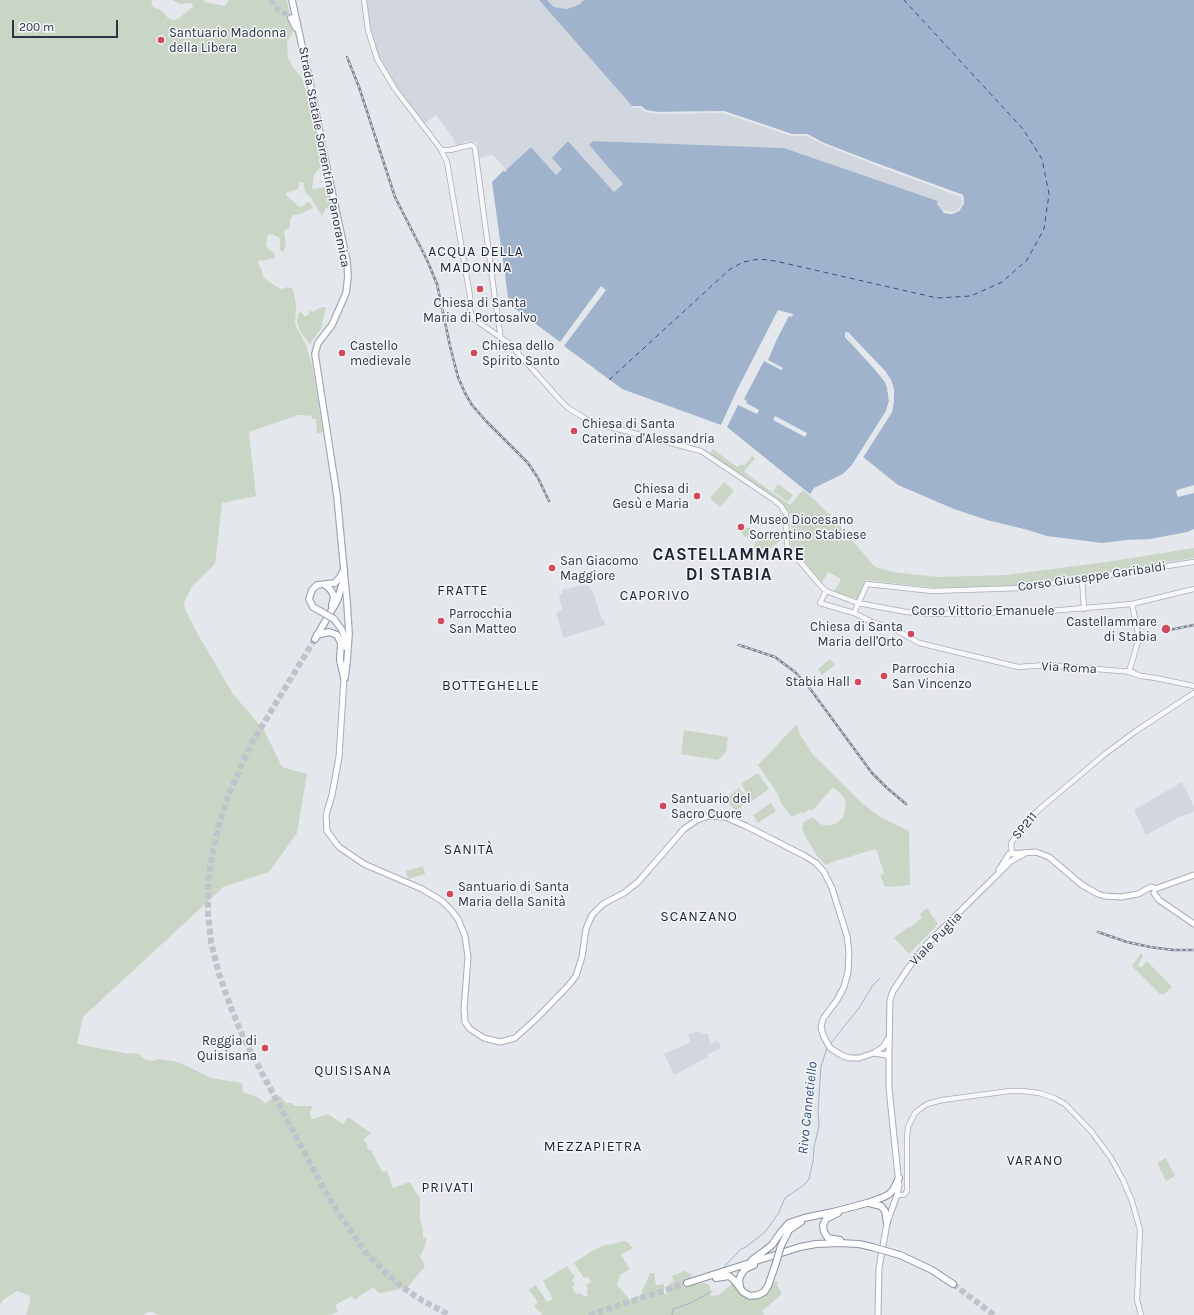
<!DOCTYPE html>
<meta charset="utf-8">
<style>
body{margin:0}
#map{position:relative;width:1194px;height:1315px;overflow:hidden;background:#e4e7ec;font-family:Karla,sans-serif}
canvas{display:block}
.scale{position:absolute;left:12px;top:20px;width:106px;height:18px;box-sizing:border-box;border:2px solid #2b3445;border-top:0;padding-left:5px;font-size:12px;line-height:14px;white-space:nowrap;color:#2b3445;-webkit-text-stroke:3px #f4f6f9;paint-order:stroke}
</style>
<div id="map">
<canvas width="1194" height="1315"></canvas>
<div class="scale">200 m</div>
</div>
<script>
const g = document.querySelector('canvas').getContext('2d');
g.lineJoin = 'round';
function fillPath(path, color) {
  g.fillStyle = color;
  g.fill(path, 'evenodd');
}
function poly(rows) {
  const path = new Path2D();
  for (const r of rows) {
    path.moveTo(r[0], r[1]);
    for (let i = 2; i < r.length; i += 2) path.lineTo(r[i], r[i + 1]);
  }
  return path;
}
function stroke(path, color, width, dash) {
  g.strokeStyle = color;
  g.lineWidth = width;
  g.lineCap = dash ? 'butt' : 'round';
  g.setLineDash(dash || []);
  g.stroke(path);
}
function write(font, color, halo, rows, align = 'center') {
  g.font = font + ' Karla,sans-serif';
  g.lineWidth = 3;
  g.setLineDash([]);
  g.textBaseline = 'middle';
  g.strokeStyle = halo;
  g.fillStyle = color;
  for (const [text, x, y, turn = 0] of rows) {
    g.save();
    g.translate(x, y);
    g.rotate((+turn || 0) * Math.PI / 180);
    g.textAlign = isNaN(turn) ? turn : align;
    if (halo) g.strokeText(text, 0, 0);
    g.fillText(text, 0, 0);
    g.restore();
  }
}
fillPath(poly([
 [366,0,539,0,632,106,724,111,807,134,963,195,964,203,959,211,952,214,944,213,937,204,938,201,784,148,593,141,589,145,623,184,614,192,568,141,562,169,556,175,531,147,506,170,493,155,479,158,477,142,465,141,458,147,453,140,454,139,436,115,424,124,403,96,378,58,372,37],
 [547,0,584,0,580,4,567,9,554,7],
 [587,584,593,592,602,620,604,619,605,625,563,638,556,613,562,609,559,595,563,593,562,590],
 [1182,782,1194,807,1194,812,1179,817,1146,835,1134,810],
 [697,1031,698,1033,701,1032,702,1035,707,1033,710,1041,709,1042,710,1044,718,1041,721,1048,708,1054,708,1057,674,1075,664,1054,691,1042,688,1035]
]), '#d2d6de');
fillPath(poly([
 [0,0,152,0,151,3,153,7,162,11,168,18,173,20,178,19,193,7,192,3,180,4,172,0,203,0,204,2,225,6,229,0,287,0,293,32,287,42,288,58,294,69,302,78,313,115,322,164,321,167,314,174,312,189,327,187,331,209,326,208,322,216,311,198,306,193,304,188,304,183,299,182,298,189,286,193,286,195,299,207,304,206,307,202,310,203,313,208,300,214,293,215,290,220,290,227,284,230,286,243,284,251,282,252,280,250,280,239,278,237,274,235,268,234,266,244,268,249,274,253,275,258,268,259,264,261,259,260,258,263,262,271,263,276,270,283,281,289,288,287,293,289,296,305,295,324,306,345,312,365,323,432,317,434,316,419,312,419,312,416,298,415,249,432,256,496,222,503,215,564,192,586,184,603,185,609,197,633,233,694,264,730,282,767,307,774,297,833,269,872,223,887,217,893,83,1017,77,1044,129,1054,133,1053,138,1054,146,1060,153,1061,157,1059,174,1061,187,1066,211,1078,242,1083,243,1092,259,1098,265,1103,273,1098,280,1096,286,1103,291,1103,295,1106,312,1106,312,1108,310,1112,311,1119,316,1118,328,1114,343,1124,348,1117,371,1133,363,1140,368,1145,366,1147,369,1150,371,1150,382,1172,387,1171,393,1188,410,1182,418,1196,420,1198,420,1220,423,1229,423,1238,427,1238,425,1246,420,1257,425,1266,408,1287,381,1293,379,1293,373,1287,358,1297,355,1300,352,1296,335,1305,338,1312,329,1315,158,1315,153,1312,148,1312,143,1315,26,1315,30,1301,30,1296,17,1291,3,1300,0,1305],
 [322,307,326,307,321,329,310,344,300,331,297,322,298,314,301,312,305,317,309,314,309,309,313,312],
 [713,449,737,467,740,465,745,465,752,456,755,458,744,472,790,505,803,490,819,504,827,513,829,513,875,567,893,572,938,577,1007,575,1113,561,1194,548,1194,558,1025,585,935,588,866,580,858,599,834,592,841,579,828,572,822,583,791,545,791,517,789,512,783,506,709,454],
 [724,482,734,491,720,507,710,498],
 [778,484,793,495,788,502,773,491],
 [746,528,750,528,755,535,750,538,744,536,741,532],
 [771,532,778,534,781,540,765,552,760,552,754,547,755,542],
 [830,659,835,665,822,675,818,669],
 [796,725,801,736,813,755,863,804,880,817,909,831,910,885,885,887,880,875,884,873,876,849,835,861,826,865,817,856,805,836,802,828,804,822,813,817,820,824,827,826,835,824,843,818,845,811,846,804,844,797,833,787,812,811,809,809,803,814,801,812,792,817,782,805,777,793,758,765],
 [684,730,728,737,726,752,718,760,681,754],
 [758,773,769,789,752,801,741,784],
 [739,788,749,800,736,811,725,799],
 [771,803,776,811,758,823,753,815],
 [423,866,425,874,408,879,406,871],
 [927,908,938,924,909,954,894,938,909,926,910,928,922,917,920,914],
 [1141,953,1143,956,1138,965,1141,968,1147,961,1172,987,1164,994,1160,994,1132,966],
 [1166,1158,1175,1176,1166,1181,1157,1163],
 [626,1241,633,1248,621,1255,630,1269,620,1275,617,1285,630,1300,642,1294,642,1291,650,1273,654,1273,656,1285,664,1284,664,1294,667,1294,669,1284,674,1281,672,1276,684,1271,691,1274,692,1279,685,1281,686,1285,705,1283,709,1285,710,1288,711,1296,719,1295,734,1282,748,1298,754,1299,764,1295,770,1289,774,1282,778,1281,777,1285,782,1294,762,1311,764,1315,542,1315,541,1311,539,1312,534,1306,538,1302,529,1290,536,1285,547,1302,553,1299,543,1281,567,1266,575,1277,572,1280,575,1284,572,1287,576,1294,579,1293,586,1297,588,1295,586,1291,588,1290,586,1285,591,1282,588,1277,584,1278,574,1263,592,1251,602,1246]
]), '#c9d6c5');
fillPath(poly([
 [539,0,547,0,554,7,567,9,580,4,584,0,1194,0,1194,529,1187,532,1150,539,1126,540,1102,543,1047,536,1028,530,987,520,954,509,898,485,863,457,892,412,894,400,894,390,891,380,885,371,847,332,845,333,885,382,887,387,889,401,886,411,852,465,843,474,814,488,810,494,727,427,738,405,757,414,759,410,746,403,747,401,744,399,764,361,781,370,783,368,768,360,777,339,789,316,792,317,793,314,778,310,737,390,721,425,622,389,564,346,606,290,601,286,560,342,509,304,492,182,504,170,505,172,507,171,506,170,531,147,556,175,562,169,552,158,568,141,614,192,623,184,589,145,593,141,784,148,938,201,937,204,944,213,952,214,959,211,964,203,963,195,876,163,824,143,807,134,792,134,724,111,658,112,646,110,641,106,632,106]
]), '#9fb4cc');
fillPath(poly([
 [632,106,641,106,646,110,658,112,724,111,792,134,807,134,824,143,876,163,963,195,964,203,959,211,952,214,944,213,943,210,952,212,958,210,962,203,961,197,875,165,824,145,806,136,791,136,723,113,658,114,645,112,640,108,634,108],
 [847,332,849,333,885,371,891,380,894,390,894,400,892,412,862,459,862,456,890,411,892,400,892,390,889,381,884,372,847,334,846,335,882,373,887,381,889,387,891,401,887,412,853,466,844,476,833,481,831,480,843,474,852,465,886,411,889,401,887,387,885,382,880,375,845,337,845,333],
 [775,416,807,433,805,437,773,420],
 [1194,485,1194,493,1178,497,1176,492,1177,490]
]), '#e4e7ec');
stroke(poly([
 [830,1044,859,1008,873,985,880,978],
 [722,1269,741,1249,746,1247,765,1232,778,1214,785,1198,804,1185,809,1179,813,1161,814,1147,819,1126,818,1111,821,1066,827,1048],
 [672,1315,673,1309,691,1303,712,1291]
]), '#9fb4cc', 1);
stroke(poly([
 [609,380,729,270,743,262,759,259,775,261,937,298,971,296,1002,282,1027,260,1044,229,1049,194,1042,159,1023,129,904,0]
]), '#34527a', 1, [5, 4]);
stroke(poly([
 [271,0,275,7,291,18]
]), '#bfc3cb', 5.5, [5.5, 3]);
stroke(poly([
 [315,639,251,744,229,794,220,821,213,851,208,881,208,912,211,942,219,974,231,1008,244,1039,320,1182,335,1208,366,1253,384,1271,402,1287,423,1301,450,1315],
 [953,1284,994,1315],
 [589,1315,687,1283]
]), '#bfc3cb', 6, [6, 3]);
const tertiary = poly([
 [364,0,368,30,377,59,395,89,440,148,447,162,470,296,470,309,472,316,474,319,510,344,560,400,568,408,591,422,701,451,774,500,781,506,786,514,787,546,819,584,826,591,858,603,906,612,930,614,1037,612,1132,604,1194,589],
 [441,150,450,150,471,145,473,146,475,148,494,292,501,339],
 [1082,579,1084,609],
 [826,591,820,603,854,613,867,584,932,591,1022,588,1194,562],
 [1132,604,1139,638,1129,672,1141,676,1156,678,1194,686],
 [854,613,872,622,895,629,919,643,1010,665,1018,667,1047,665,1133,672],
 [1012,854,1011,843,1027,821,1042,807,1105,754,1136,731,1194,693],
 [897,1195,904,1195,907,1191,907,1137,908,1127,915,1113,920,1109,927,1104,942,1100,1010,1091,1022,1091,1039,1093,1054,1098,1065,1104,1091,1131,1111,1158,1123,1180,1132,1201,1140,1230,1137,1300,1141,1315]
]);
const secondary = poly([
 [344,678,339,757,332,795,326,815,327,831,339,847,364,864,422,889,442,901,452,911,458,919,465,936,468,957,464,1009,465,1022,470,1029,484,1038,500,1042,515,1038,537,1018,568,986,576,976,582,957,586,929,592,915,603,904,624,893,638,882,684,829,697,820,709,816,725,817,746,826,805,856,816,863,824,872,832,888,847,936,849,952,848,972,844,987,837,1000,823,1019,821,1027,823,1035,830,1048,843,1056,850,1058,859,1058,874,1053,886,1055,889,1051,890,1000,893,991,909,967,926,945,1011,861,1024,854],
 [999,870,1009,854,1036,852,1049,857,1082,885,1098,894,1104,896,1121,897,1138,894,1151,887,1155,889],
 [1155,889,1194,875],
 [1154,893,1159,900,1194,924],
 [874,1053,884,1046,888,1039],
 [878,1315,879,1268,887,1223,897,1195,899,1185,889,1088,889,1053]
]);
const primary = poly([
 [292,0,311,87,323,150,347,261,348,277,346,293,332,325,318,343,315,354,337,496,347,602,349,634,347,661,345,678],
 [291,18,296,28],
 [320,611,313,607,309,599,312,590,317,585,335,583,340,577,343,571],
 [334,619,342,630,345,639,345,647]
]);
const trunk = poly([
 [325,585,330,589,333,594,334,598,332,605],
 [317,635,329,632,337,635,341,643,340,660,344,678],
 [315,639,337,601,343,582,344,569],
 [869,1203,881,1206,885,1211,887,1223],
 [838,1213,826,1219,823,1225,824,1232,828,1238,840,1240],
 [781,1246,789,1230,801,1222],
 [900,1255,932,1270,953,1284],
 [752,1260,763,1252,772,1245,781,1232,789,1223,804,1218,833,1212,867,1203,884,1197,889,1194,893,1190,899,1178],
 [716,1278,729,1276,734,1280,743,1292,750,1296,758,1295,764,1292,768,1286,775,1266],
 [687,1283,800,1247,816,1244,839,1243,859,1244,872,1247],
 [740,1286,739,1280,741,1275,745,1269,754,1265]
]);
stroke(tertiary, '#a9aeb7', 6);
stroke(secondary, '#a9aeb7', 7);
stroke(primary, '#a3abb8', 8);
stroke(trunk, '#8b94a3', 8);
stroke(tertiary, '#f7f8fa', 4.5);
stroke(secondary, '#fff', 5);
stroke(primary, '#fff', 5.5);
stroke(trunk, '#fff', 6);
const rail = poly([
 [347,57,359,87,395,197,427,260,437,284,450,346,458,377,465,393,472,405,486,421,528,463,538,478,549,501],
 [1169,630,1194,625],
 [739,645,775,657,795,672,808,686,872,773,887,788,906,804],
 [1098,932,1127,942,1150,947,1173,950,1194,950]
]);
stroke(rail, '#7d8696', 2.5);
stroke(rail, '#f4f6f9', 1, [3]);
const primaryBridge = poly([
 [320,611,334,619]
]);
const trunkBridge = poly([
 [872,1247,900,1255],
 [775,1266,781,1246]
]);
stroke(primaryBridge, '#a3abb8', 8, []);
stroke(trunkBridge, '#8b94a3', 8, []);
stroke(primaryBridge, '#fff', 5.5);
stroke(trunkBridge, '#fff', 6);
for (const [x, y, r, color] of [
 [161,40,4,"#d1495b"],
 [480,289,4,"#d1495b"],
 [342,353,4,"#d1495b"],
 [474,353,4,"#d1495b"],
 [574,431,4,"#d1495b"],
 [697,496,4,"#d1495b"],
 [741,527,4,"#d1495b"],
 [552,568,4,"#d1495b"],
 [441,621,4,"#d1495b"],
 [1166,629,5,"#d1495b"],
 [911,634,4,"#d1495b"],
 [884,676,4,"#d1495b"],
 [858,682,4,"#d1495b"],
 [663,806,4,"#d1495b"],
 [450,894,4,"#d1495b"],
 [265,1048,4,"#d1495b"]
]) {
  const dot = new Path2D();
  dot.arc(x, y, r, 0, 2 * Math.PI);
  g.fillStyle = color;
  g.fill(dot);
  stroke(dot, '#f4f6f9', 1.5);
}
write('13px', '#2b3445', '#f4f6f9', [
 ["Santuario Madonna",169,33],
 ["della Libera",169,48],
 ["Chiesa di Santa",480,303,"center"],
 ["Maria di Portosalvo",480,318,"center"],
 ["Castello",350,346],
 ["medievale",350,361],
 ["Chiesa dello",482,346],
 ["Spirito Santo",482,361],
 ["Chiesa di Santa",582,424],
 ["Caterina d'Alessandria",582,439],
 ["Chiesa di",689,489,"right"],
 ["Gesù e Maria",689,504,"right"],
 ["Museo Diocesano",749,520],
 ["Sorrentino Stabiese",749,535],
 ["San Giacomo",560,561],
 ["Maggiore",560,576],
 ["Parrocchia",449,614],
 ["San Matteo",449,629],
 ["Castellammare",1157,622,"right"],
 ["di Stabia",1157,637,"right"],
 ["Chiesa di Santa",903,627,"right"],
 ["Maria dell'Orto",903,642,"right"],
 ["Parrocchia",892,669],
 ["San Vincenzo",892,684],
 ["Stabia Hall",850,682,"right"],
 ["Santuario del",671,799],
 ["Sacro Cuore",671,814],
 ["Santuario di Santa",458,887],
 ["Maria della Sanità",458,902],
 ["Reggia di",257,1041,"right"],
 ["Quisisana",257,1056,"right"]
], 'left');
write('13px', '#2b3445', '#f4f6f9', [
 ["Strada Statale Sorrentina Panoramica",324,157,79],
 ["Corso Giuseppe Garibaldi",1092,577,-8],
 ["Corso Vittorio Emanuele",983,611],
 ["Via Roma",1069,668,3],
 ["SP211",1025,826,-50],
 ["Viale Puglia",936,939,-46]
]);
g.letterSpacing = '1px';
write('14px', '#1d2536', '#f4f6f9', [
 ["ACQUA DELLA",476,252],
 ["MADONNA",476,268],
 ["FRATTE",463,591],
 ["CAPORIVO",655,596],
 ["BOTTEGHELLE",491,686],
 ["SANITÀ",469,850],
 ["SCANZANO",699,917],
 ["QUISISANA",353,1071],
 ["MEZZAPIETRA",593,1147],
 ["VARANO",1035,1161],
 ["PRIVATI",448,1188]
]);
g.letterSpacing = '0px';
write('italic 14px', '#34527a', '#f4f6f9', [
 ["Rivo Cannetiello",808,1108,-84]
]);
g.letterSpacing = '1px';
write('bold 17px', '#1d2536', '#f4f6f9', [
 ["CASTELLAMMARE",729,555],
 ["DI STABIA",729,575]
]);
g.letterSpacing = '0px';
</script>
